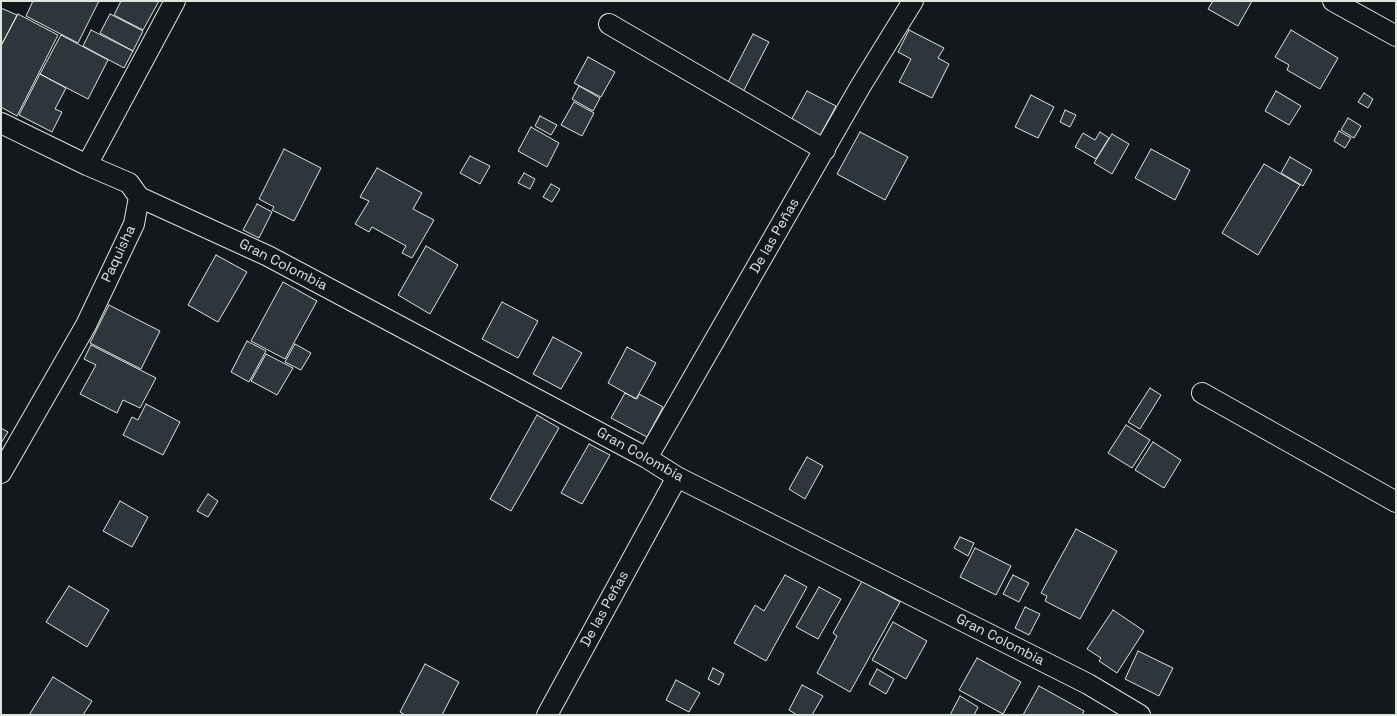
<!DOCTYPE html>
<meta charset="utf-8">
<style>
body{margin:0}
#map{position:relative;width:1397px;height:716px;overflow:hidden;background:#14181c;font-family:"Space Grotesk",sans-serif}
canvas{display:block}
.frame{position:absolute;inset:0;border:2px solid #d8e6dc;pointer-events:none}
</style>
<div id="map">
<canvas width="1397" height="716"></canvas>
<div class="frame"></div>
</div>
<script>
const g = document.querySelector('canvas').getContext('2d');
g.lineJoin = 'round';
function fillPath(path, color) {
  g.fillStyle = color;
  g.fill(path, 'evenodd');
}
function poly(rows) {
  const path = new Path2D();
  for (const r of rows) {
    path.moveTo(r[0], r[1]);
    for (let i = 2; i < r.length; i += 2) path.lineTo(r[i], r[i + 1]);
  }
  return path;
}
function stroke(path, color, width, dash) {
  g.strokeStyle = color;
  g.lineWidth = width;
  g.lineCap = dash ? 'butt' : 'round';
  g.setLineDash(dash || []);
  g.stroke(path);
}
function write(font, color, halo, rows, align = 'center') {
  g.font = font + ' "Space Grotesk",sans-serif';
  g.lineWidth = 4;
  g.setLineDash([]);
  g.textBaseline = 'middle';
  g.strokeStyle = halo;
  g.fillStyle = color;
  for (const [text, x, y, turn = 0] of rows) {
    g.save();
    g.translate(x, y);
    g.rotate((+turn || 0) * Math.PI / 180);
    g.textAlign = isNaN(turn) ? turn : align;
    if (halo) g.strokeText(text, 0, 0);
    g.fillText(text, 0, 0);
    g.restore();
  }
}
const building = poly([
 [33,1,99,1,78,43,26,16,33,1],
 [121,1,159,1,143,30,114,15,121,1],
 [1213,1,1252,1,1238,26,1208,9,1213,1],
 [1,8,17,15,3,42,1,41,1,8],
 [18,14,58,35,17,116,1,107,1,46,18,14],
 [110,14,143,31,133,51,100,33,110,14],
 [91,30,133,51,124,68,83,46,91,30],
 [909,30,944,48,938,58,949,64,932,98,899,82,911,59,898,52,909,30],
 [1291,30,1338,58,1320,89,1287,70,1289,65,1275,57,1291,30],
 [753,34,769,42,743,92,727,84,753,34],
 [61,35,108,60,88,99,40,74,61,35],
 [588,57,615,72,601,97,574,83,588,57],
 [40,74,66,88,55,109,62,112,52,132,19,115,40,74],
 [579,86,600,98,593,111,572,99,579,86],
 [807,91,836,106,818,139,789,124,807,91],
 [1276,91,1301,106,1289,125,1265,111,1276,91],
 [1364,93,1373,99,1368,108,1358,102,1364,93],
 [1031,95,1054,107,1038,138,1015,127,1031,95],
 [574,102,594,113,582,136,561,125,574,102],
 [1065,110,1076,115,1070,127,1060,122,1065,110],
 [540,116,557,125,551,135,535,126,540,116],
 [1348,118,1361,126,1354,138,1341,130,1348,118],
 [531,127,559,143,547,167,518,151,531,127],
 [1339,131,1351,138,1345,148,1334,141,1339,131],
 [860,132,908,157,885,200,837,174,860,132],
 [1100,132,1109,138,1096,159,1075,147,1083,133,1095,140,1100,132],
 [1112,134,1129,144,1112,174,1094,163,1112,134],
 [284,149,321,168,294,221,272,210,274,207,259,199,284,149],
 [1151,149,1190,170,1175,200,1135,178,1151,149],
 [470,156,490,166,480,184,460,173,470,156],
 [1290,157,1312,170,1303,186,1281,173,1290,157],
 [1264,164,1300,185,1258,255,1222,233,1264,164],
 [377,168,422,193,413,209,434,220,412,258,402,253,406,246,372,227,369,232,355,224,369,201,360,197,377,168],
 [524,173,535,179,530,189,518,183,524,173],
 [551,184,560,189,552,202,543,197,551,184],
 [257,204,272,212,259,238,243,230,257,204],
 [426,246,458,265,430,314,398,295,426,246],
 [216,255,247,272,218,322,188,305,216,255],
 [283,282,317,301,285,359,251,341,283,282],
 [502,302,538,321,518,358,482,339,502,302],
 [109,305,160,331,141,369,90,343,109,305],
 [553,337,582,353,561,389,533,374,553,337],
 [247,341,266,351,249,382,231,372,247,341],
 [295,344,311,353,301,370,285,362,295,344],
 [91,345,156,378,140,408,123,400,117,413,80,394,96,365,84,359,91,345],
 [627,347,656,363,636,399,608,383,627,347],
 [266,354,293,368,277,395,251,381,266,354],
 [1150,388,1161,395,1140,429,1128,422,1150,388],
 [625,393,637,399,639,394,663,407,647,437,611,418,625,393],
 [146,404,180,422,163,455,123,435,132,417,138,420,146,404],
 [537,415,559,428,511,511,490,499,537,415],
 [1126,425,1150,440,1132,468,1108,453,1126,425],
 [1,428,8,432,1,443,1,428],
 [1153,442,1181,460,1164,488,1135,470,1153,442],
 [589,444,610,455,582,504,561,493,589,444],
 [807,457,823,466,805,499,789,489,807,457],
 [208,494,218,501,208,517,197,511,208,494],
 [120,501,148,517,132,547,103,531,120,501],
 [1076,529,1117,551,1080,619,1045,601,1047,596,1041,593,1076,529],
 [960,537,974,543,968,556,954,548,960,537],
 [975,548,1011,566,996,595,960,577,975,548],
 [785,575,807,587,766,661,734,643,755,605,764,611,785,575],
 [1013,575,1029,583,1019,602,1003,594,1013,575],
 [862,581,900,602,850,692,817,673,837,636,833,633,862,581],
 [69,586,109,610,87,647,46,622,69,586],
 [819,587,841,599,818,639,796,627,819,587],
 [1025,607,1040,614,1029,635,1015,628,1025,607],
 [1113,610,1144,631,1117,673,1099,661,1101,658,1087,649,1113,610],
 [893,622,927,641,906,679,872,660,893,622],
 [1138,651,1173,668,1159,696,1125,679,1138,651],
 [977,658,1021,682,1003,714,959,690,977,658],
 [425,664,459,682,442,715,405,715,400,712,425,664],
 [713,668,724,674,719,685,708,679,713,668],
 [877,669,894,679,886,694,869,684,877,669],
 [53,677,92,701,83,715,29,715,53,677],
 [676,680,700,693,689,712,666,700,676,680],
 [802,685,823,696,812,715,797,715,789,710,802,685],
 [1039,686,1084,711,1082,715,1023,715,1039,686],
 [960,696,978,707,974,715,950,715,960,696]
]);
fillPath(building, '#2c363c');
stroke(building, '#d8e6dc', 1);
const street = poly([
 [1333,1,1396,36],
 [609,24,825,150],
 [1,123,87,165],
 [139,197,268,256,647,458,677,477,1088,684,1140,715],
 [1202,393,1396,502],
 [647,458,860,87,913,1],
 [1,473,86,325,134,224,139,197,129,183,87,165,175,1],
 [547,715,677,477]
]);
stroke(street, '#d8e6dc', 22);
stroke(street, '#14181c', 20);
write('14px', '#d8e6dc', '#14181c', [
 ["De las Peñas",775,236,-60],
 ["Paquisha",119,254,-65],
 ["Gran Colombia",283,265,27],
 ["Gran Colombia",640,455,29],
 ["De las Peñas",605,609,-61],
 ["Gran Colombia",1000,640,27]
]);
</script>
